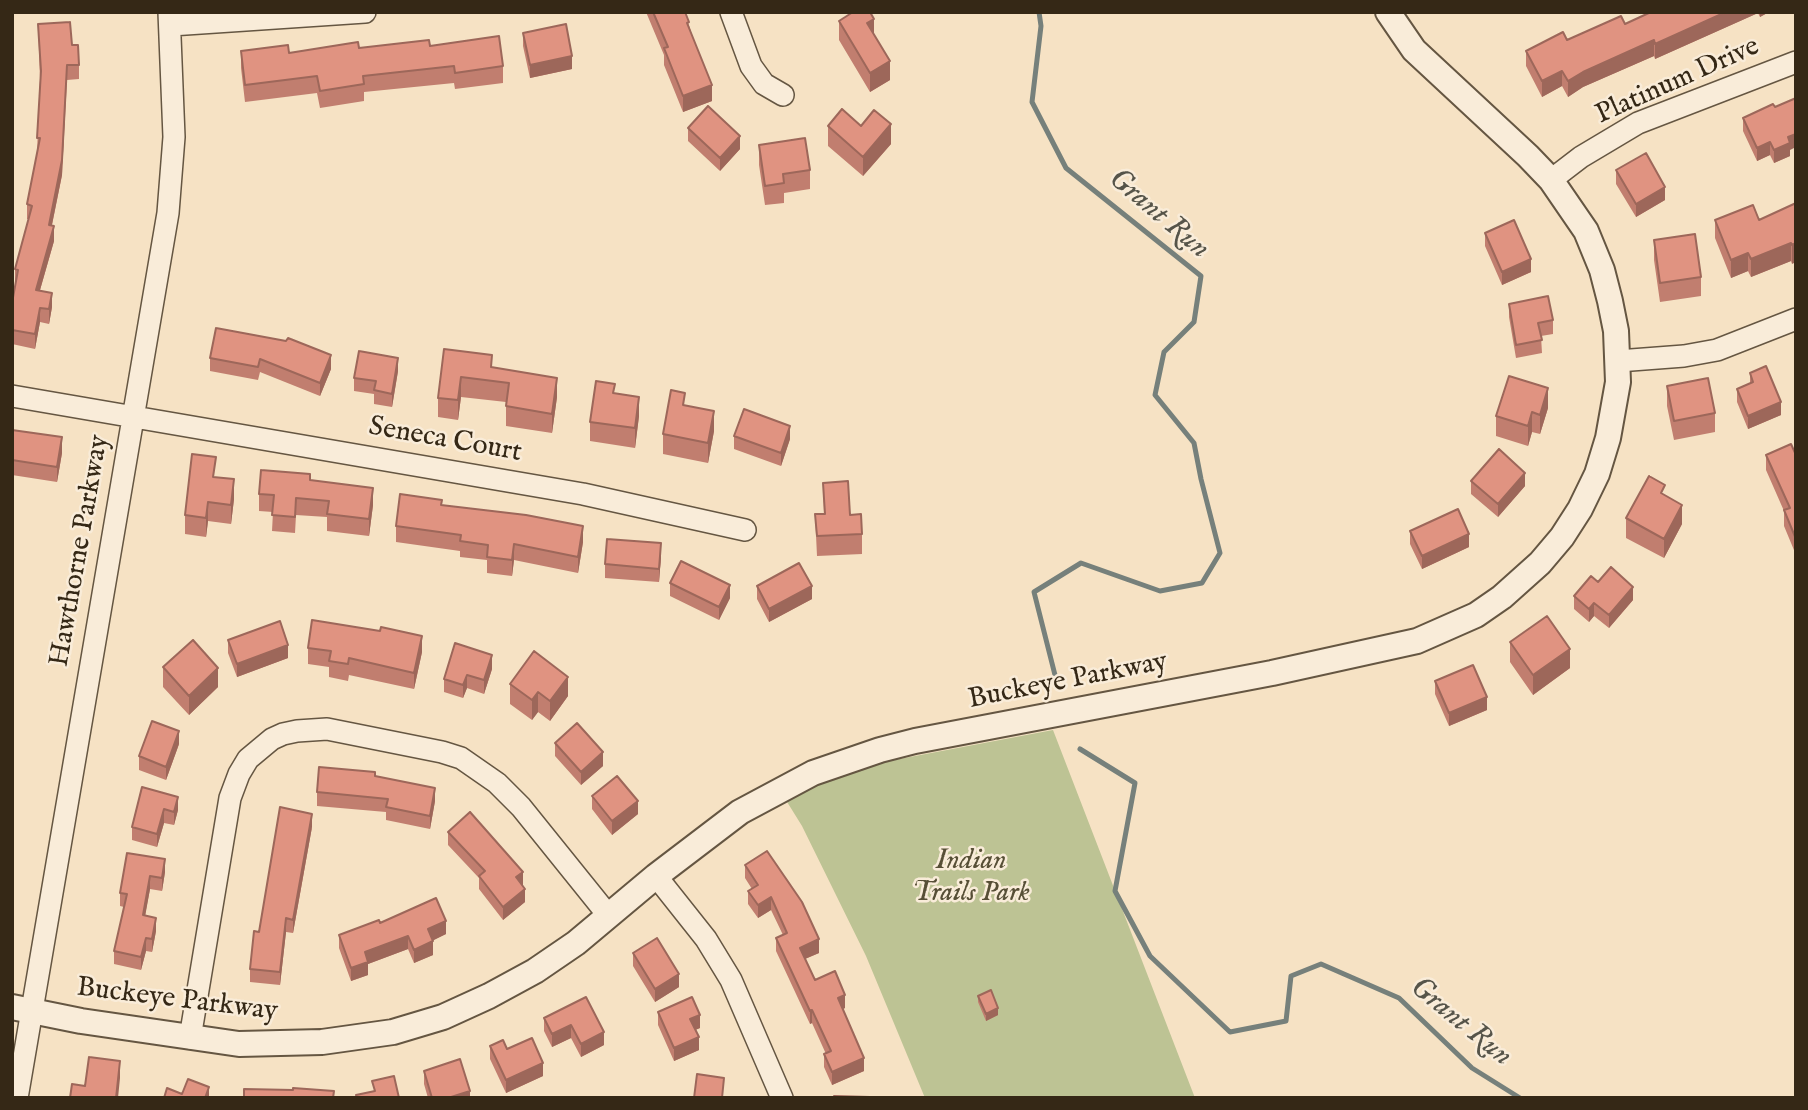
<!DOCTYPE html>
<style>
body{margin:0}
#map{position:relative;width:1808px;height:1110px;overflow:hidden;background:#f6e2c4;font-family:"IM FELL English",serif}
canvas{display:block}
.frame{position:absolute;inset:0;border:14px solid #352816;pointer-events:none}
</style>
<div id="map">
<canvas width="1808" height="1110"></canvas>
<div class="frame"></div>
</div>
<script>
const g = document.querySelector('canvas').getContext('2d');
g.lineJoin = 'round';
function fillPath(path, color) {
  g.fillStyle = color;
  g.fill(path, 'evenodd');
}
function poly(rows) {
  const path = new Path2D();
  for (const r of rows) {
    path.moveTo(r[0], r[1]);
    for (let i = 2; i < r.length; i += 2) path.lineTo(r[i], r[i + 1]);
  }
  return path;
}
function stroke(path, color, width, dash) {
  g.strokeStyle = color;
  g.lineWidth = width;
  g.lineCap = dash ? 'butt' : 'round';
  g.setLineDash(dash || []);
  g.stroke(path);
}
function write(font, color, halo, rows, align = 'center') {
  g.font = font + ' "IM FELL English",serif';
  g.lineWidth = 5;
  g.setLineDash([]);
  g.textBaseline = 'middle';
  g.strokeStyle = halo;
  g.fillStyle = color;
  for (const [text, x, y, turn = 0] of rows) {
    g.save();
    g.translate(x, y);
    g.rotate((+turn || 0) * Math.PI / 180);
    g.textAlign = isNaN(turn) ? turn : align;
    if (halo) g.strokeText(text, 0, 0);
    g.fillText(text, 0, 0);
    g.restore();
  }
}
fillPath(poly([
 [1053,730,1195,1098,925,1098,866,956,802,826,784,797,878,763]
]), '#bdc394');
stroke(poly([
 [1039,12,1041,26,1032,102,1066,168,1201,276,1194,322,1164,352,1155,395,1194,443,1201,479,1220,553,1202,583,1160,591,1081,563,1034,592,1056,679],
 [1080,749,1135,783,1115,891,1150,956,1230,1032,1286,1021,1291,976,1321,964,1399,998,1472,1068,1520,1098]
]), '#76807b', 5);
const minor = poly([
 [731,12,751,66,764,84,783,95],
 [171,25,365,12],
 [1551,180,1581,157,1638,123,1796,62],
 [1618,361,1684,356,1717,350,1796,319],
 [12,396,583,494,745,530],
 [656,876,706,939,731,980,782,1098],
 [190,1038,230,798,239,774,248,759,272,739,283,734,297,731,327,729,442,752,461,758,497,783,521,807,608,915],
 [17,1098,168,213,174,137,169,12]
]);
const tertiary = poly([
 [12,1007,81,1021,239,1044,322,1042,393,1032,443,1017,489,996,535,971,576,943,656,876,740,812,813,773,880,750,915,741,1272,673,1417,641,1476,615,1502,597,1540,563,1562,537,1580,509,1597,474,1608,438,1618,382,1616,331,1610,301,1602,270,1586,231,1551,180,1528,156,1414,50,1388,12]
]);
stroke(minor, '#655642', 24);
stroke(tertiary, '#655642', 28);
stroke(minor, '#f9ecd9', 21);
stroke(tertiary, '#f9ecd9', 24);
fillPath(poly([
 [646,12,685,12,712,101,683,112,664,65,664,55],
 [1651,12,1769,12,1760,17,1758,13,1655,59,1654,56,1583,87,1568,97,1562,86,1542,97,1526,66,1526,51,1625,24],
 [839,21,874,35,890,80,870,92,839,40],
 [38,24,72,45,79,65,79,79,67,80,62,175,52,225,54,241,40,290,52,307,49,324,40,322,35,349,12,344,12,303,16,283,15,283,15,269,29,219,27,219,27,204,37,152,40,79],
 [523,33,572,69,530,78,523,46],
 [430,46,503,66,503,83,455,89,454,83,364,92,364,101,320,108,317,93,245,102,241,68,241,51,289,53,359,48],
 [1743,118,1790,150,1790,156,1774,163,1770,155,1757,161,1743,131],
 [828,126,861,126,891,144,863,176,828,146],
 [688,128,740,149,720,171,688,141],
 [759,145,810,170,810,189,784,193,784,203,765,205,759,165],
 [1616,170,1665,200,1636,217,1616,184],
 [1796,203,1792,264,1791,261,1751,277,1748,271,1731,278,1715,238,1715,220,1759,220],
 [1485,233,1531,272,1502,285,1485,246],
 [1654,240,1701,277,1701,296,1660,302,1654,260],
 [1509,304,1553,320,1553,334,1541,336,1542,353,1516,358,1509,317],
 [216,328,331,369,320,396,260,372,258,380,210,371,210,358],
 [444,349,492,368,557,397,552,433,506,426,506,402,461,397,458,420,438,417,438,398],
 [398,371,392,407,374,404,374,394,354,391,354,378],
 [1750,373,1781,415,1748,429,1737,402,1737,389,1750,383],
 [1667,386,1715,413,1715,432,1674,440,1667,406],
 [685,406,714,431,708,463,663,454,663,434],
 [1548,408,1540,434,1532,432,1528,446,1496,436,1496,416],
 [639,416,635,448,590,441,590,422],
 [12,430,62,453,57,482,12,475],
 [734,436,790,439,781,466,734,449],
 [1766,455,1796,455,1796,555,1784,526,1784,511,1766,470],
 [216,477,234,499,231,524,208,521,206,537,185,534,185,515],
 [310,480,373,505,369,536,327,531,327,517,296,515,295,533,272,531,273,512,259,511,259,494],
 [1471,481,1525,486,1498,517,1471,494],
 [823,483,850,515,862,534,862,554,817,556,815,514,824,514],
 [442,505,583,542,578,573,514,560,512,576,487,573,487,560,460,557,460,551,396,542,396,526],
 [1626,518,1682,524,1664,558,1626,538],
 [1410,531,1469,547,1422,569,1410,544],
 [661,556,659,582,605,578,605,564],
 [1598,582,1633,600,1609,628,1594,616,1589,622,1574,609,1574,596],
 [670,583,730,598,719,620,670,596],
 [757,586,812,599,769,622,757,599],
 [228,640,288,658,237,677,228,653],
 [1510,642,1570,668,1533,695,1510,662],
 [308,648,422,652,414,689,349,675,348,681,329,677,329,667,308,664],
 [163,667,218,687,189,715,163,687],
 [492,669,484,694,467,688,463,698,444,692,444,679],
 [1435,681,1487,710,1449,726,1435,694],
 [510,684,568,696,550,721,538,712,532,720,510,704],
 [555,743,603,766,581,785,555,756],
 [179,744,166,780,139,770,139,756],
 [375,776,435,801,430,829,386,820,386,812,317,806,317,792],
 [592,796,638,814,612,835,592,809],
 [178,797,178,810,174,825,164,823,157,847,132,840,132,827],
 [312,827,293,933,286,932,280,985,250,982,250,969,259,932],
 [448,832,523,885,525,902,503,920,479,889,479,878,448,845],
 [127,853,165,872,162,891,150,889,145,915,156,931,152,952,146,951,141,970,114,964,114,951,124,907,120,906,120,893],
 [745,865,819,953,805,959,815,980,845,1008,843,1009,864,1071,832,1085,824,1067,824,1054,826,1054,812,1023,810,1024,776,951,776,938,783,935,771,910,758,918,748,904,748,891,752,889,745,878],
 [380,923,446,934,433,940,433,955,414,963,408,949,368,964,368,975,351,981,339,948,339,935],
 [633,953,679,987,655,1002,633,966],
 [978,996,998,1015,986,1021,978,1002],
 [586,997,604,1045,581,1057,571,1038,552,1047,544,1031,544,1018],
 [658,1012,700,1028,695,1030,699,1050,674,1061,658,1025],
 [490,1046,507,1049,543,1076,506,1093,490,1059],
 [424,1071,470,1098,428,1098,424,1084]
]), '#c17e6f');
fillPath(poly([
 [1726,12,1758,12,1758,13,1655,59,1655,44],
 [1760,12,1769,12,1760,17],
 [874,19,874,38,867,23],
 [1654,40,1654,56,1583,87,1568,97,1568,81,1583,72],
 [572,56,572,69,530,78,530,65],
 [890,61,890,80,870,92,870,73],
 [67,65,62,175,49,239,49,225],
 [1562,71,1562,86,1542,97,1542,81],
 [712,85,712,101,683,112,683,96],
 [891,124,891,144,863,176,863,157],
 [1796,134,1796,147,1790,150,1790,156,1774,163,1774,150,1788,137],
 [740,136,740,149,720,171,720,158],
 [1770,142,1770,155,1757,161,1757,148],
 [1665,187,1665,200,1636,217,1636,204],
 [54,226,54,241,36,304,36,290],
 [1791,243,1791,261,1751,277,1751,259],
 [1796,243,1796,262,1792,264,1792,245],
 [1748,253,1748,271,1731,278,1731,260],
 [1531,259,1531,272,1502,285,1502,272],
 [52,293,52,307,49,324,49,309],
 [40,308,40,322,35,349,35,334],
 [331,355,331,369,320,396,320,383],
 [398,358,398,371,392,407,392,394],
 [461,377,461,397,458,420,458,400],
 [557,378,557,397,552,433,552,414],
 [1548,388,1548,408,1540,434,1540,415],
 [639,397,639,416,635,448,635,428],
 [1781,402,1781,415,1748,429,1748,416],
 [714,411,714,431,708,463,708,443],
 [1532,412,1532,432,1528,446,1528,426],
 [790,426,790,439,781,466,781,453],
 [62,437,62,453,57,482,57,467],
 [1525,473,1525,486,1498,517,1498,504],
 [234,479,234,499,231,524,231,505],
 [373,488,373,505,369,536,369,519],
 [208,502,208,521,206,537,206,518],
 [1682,505,1682,524,1664,558,1664,539],
 [583,526,583,542,578,573,578,557],
 [1469,534,1469,547,1422,569,1422,556],
 [661,543,661,556,659,582,659,569],
 [514,544,514,560,512,576,512,560],
 [730,585,730,598,719,620,719,607],
 [812,586,812,599,769,622,769,609],
 [1633,587,1633,600,1609,628,1609,615],
 [1594,603,1594,616,1589,622,1589,609],
 [422,636,422,652,414,689,414,673],
 [288,645,288,658,237,677,237,664],
 [1570,649,1570,668,1533,695,1533,675],
 [492,655,492,669,484,694,484,680],
 [218,668,218,687,189,715,189,696],
 [467,675,467,688,463,698,463,685],
 [568,677,568,696,550,721,550,701],
 [538,692,538,712,532,720,532,700],
 [1487,697,1487,710,1449,726,1449,713],
 [179,731,179,744,166,780,166,767],
 [603,752,603,766,581,785,581,772],
 [435,788,435,801,430,829,430,816],
 [178,797,178,810,174,825,174,812],
 [638,801,638,814,612,835,612,821],
 [164,809,164,823,157,847,157,834],
 [312,814,312,827,293,933,293,920],
 [165,859,165,872,162,891,162,878],
 [523,872,523,885,516,891,516,877],
 [150,876,150,889,143,928,143,915],
 [525,889,525,902,503,920,503,907],
 [771,897,771,910,758,918,758,905],
 [156,918,156,931,152,952,152,939],
 [286,918,286,932,280,985,280,972],
 [446,921,446,934,428,943,428,929],
 [408,936,408,949,368,964,368,975,351,981,351,968,365,952],
 [146,938,146,951,141,970,141,957],
 [819,939,819,953,800,961,800,948],
 [433,941,433,955,414,963,414,950],
 [679,974,679,987,655,1002,655,989],
 [845,995,845,1008,838,1011,838,998],
 [998,1008,998,1015,986,1021,986,1014],
 [812,1010,812,1023,810,1024,810,1011],
 [700,1015,700,1028,690,1032,690,1019],
 [571,1025,571,1038,552,1047,552,1034],
 [604,1032,604,1045,581,1057,581,1044],
 [699,1037,699,1050,674,1061,674,1048],
 [864,1058,864,1071,832,1085,832,1072],
 [120,1061,120,1078,118,1098,116,1098],
 [543,1063,543,1076,506,1093,506,1080],
 [209,1087,209,1098,205,1098],
 [470,1091,470,1098,448,1098]
]), '#9d675a');
const building = poly([
 [653,12,685,12,689,22,687,23,712,85,683,96,664,48,668,47,653,12],
 [853,12,870,12,874,19,867,23,890,61,870,73,839,21,853,12],
 [1651,12,1726,12,1655,44,1654,40,1583,72,1568,81,1562,71,1542,81,1526,51,1563,32,1567,40,1621,16,1625,24,1651,12],
 [70,22,72,45,78,45,79,65,67,65,62,160,49,225,54,226,36,290,52,293,49,309,40,308,35,334,12,330,12,303,18,270,15,269,32,206,27,204,40,138,37,138,41,71,38,24,70,22],
 [566,24,572,56,530,65,523,33,566,24],
 [499,36,503,66,455,73,454,66,363,76,364,84,320,91,317,76,245,85,241,51,288,45,289,53,358,42,359,48,429,40,430,46,499,36],
 [1796,98,1796,134,1788,137,1790,143,1774,150,1770,142,1757,148,1743,118,1773,104,1775,107,1796,98],
 [708,106,740,136,720,158,688,128,708,106],
 [842,109,861,126,874,110,891,124,863,157,828,126,842,109],
 [805,138,810,170,783,174,784,183,765,186,759,145,805,138],
 [1646,153,1665,187,1636,204,1616,170,1646,153],
 [1796,203,1796,243,1792,245,1791,243,1751,259,1748,253,1731,260,1715,220,1753,205,1759,220,1796,203],
 [1514,220,1531,259,1502,272,1485,233,1514,220],
 [1695,234,1701,277,1660,283,1654,240,1695,234],
 [1548,296,1553,320,1538,323,1542,340,1516,345,1509,304,1548,296],
 [216,328,286,341,288,338,331,355,320,383,260,359,258,367,210,358,216,328],
 [444,349,492,355,491,367,557,378,552,414,506,406,509,383,461,377,458,400,438,398,444,349],
 [359,351,398,358,392,394,374,390,376,381,354,378,359,351],
 [1766,366,1781,402,1748,416,1737,389,1753,382,1750,373,1766,366],
 [1509,376,1548,388,1540,415,1532,412,1528,426,1496,416,1509,376],
 [1708,378,1715,413,1674,421,1667,386,1708,378],
 [596,381,615,384,613,393,639,397,635,428,590,422,596,381],
 [671,390,685,393,683,405,714,411,708,443,663,434,671,390],
 [744,409,790,426,781,453,734,436,744,409],
 [12,430,62,437,57,467,12,460,12,430],
 [1791,444,1796,455,1796,539,1784,510,1790,508,1766,455,1791,444],
 [1499,449,1525,473,1498,504,1471,481,1499,449],
 [192,454,216,457,213,477,234,479,231,505,208,502,206,518,185,515,192,454],
 [261,470,310,474,310,480,373,488,369,519,327,514,329,501,296,498,295,517,272,515,274,495,259,494,261,470],
 [1649,476,1665,485,1661,493,1682,505,1664,539,1626,518,1649,476],
 [848,481,850,515,861,514,862,534,817,536,815,514,825,514,823,483,848,481],
 [400,494,442,500,441,505,526,515,583,526,578,557,514,544,512,560,487,557,488,545,460,541,461,535,396,526,400,494],
 [1458,509,1469,534,1422,556,1410,531,1458,509],
 [607,539,661,543,659,569,605,564,607,539],
 [681,561,730,585,719,607,670,583,681,561],
 [799,563,812,586,769,609,757,586,799,563],
 [1611,567,1633,587,1609,615,1594,603,1589,609,1574,596,1591,576,1598,582,1611,567],
 [1547,616,1570,649,1533,675,1510,642,1547,616],
 [312,620,380,631,381,627,422,636,414,673,349,658,348,664,329,661,331,651,308,648,312,620],
 [280,621,288,645,237,664,228,640,280,621],
 [193,640,218,668,189,696,163,667,193,640],
 [455,643,492,655,484,680,467,675,463,685,444,679,455,643],
 [534,651,568,677,550,701,538,692,532,700,510,684,534,651],
 [1473,665,1487,697,1449,713,1435,681,1473,665],
 [152,721,179,731,166,767,139,756,152,721],
 [577,723,603,752,581,772,555,743,577,723],
 [319,767,375,772,375,776,435,788,430,816,386,807,388,799,317,792,319,767],
 [617,776,638,801,612,821,592,796,617,776],
 [142,787,178,797,174,812,164,809,157,834,132,827,142,787],
 [280,807,312,814,293,920,286,918,280,972,250,969,254,931,259,932,280,807],
 [470,812,523,872,516,877,525,889,503,907,479,876,485,871,448,832,470,812],
 [767,851,802,902,819,939,800,948,815,980,835,971,845,995,838,998,864,1058,832,1072,824,1054,831,1051,812,1010,810,1011,776,938,787,933,771,897,758,905,748,891,758,885,745,865,767,851],
 [127,853,165,859,162,878,150,876,143,915,156,918,152,939,146,938,141,957,114,951,127,894,120,893,127,853],
 [436,898,446,921,428,929,433,941,414,950,408,936,365,952,368,962,351,968,339,935,379,920,380,923,436,898],
 [657,938,679,974,655,989,633,953,657,938],
 [991,990,998,1008,986,1014,978,996,991,990],
 [586,997,604,1032,581,1044,571,1025,552,1034,544,1018,586,997],
 [692,997,700,1015,690,1019,699,1037,674,1048,658,1012,692,997],
 [532,1038,543,1063,506,1080,490,1046,503,1040,507,1049,532,1038],
 [89,1057,120,1061,116,1098,70,1098,72,1084,85,1086,89,1057],
 [460,1059,470,1091,448,1098,432,1098,424,1071,460,1059],
 [697,1074,724,1078,722,1098,694,1098,697,1074],
 [394,1076,399,1098,357,1098,356,1095,375,1091,372,1081,394,1076],
 [188,1079,209,1087,205,1098,164,1098,167,1088,182,1094,188,1079],
 [293,1088,334,1091,333,1098,244,1098,244,1089,293,1090,293,1088],
 [834,1096,870,1097,870,1098,834,1098,834,1096]
]);
fillPath(building, '#e09381');
stroke(building, '#9d675a', 2);
write('28px', '#352816', '#f9ecd9', [
 ["Platinum Drive",1678,82,-24],
 ["Seneca Court",445,441,10],
 ["Hawthorne Parkway",81,551,-80],
 ["Buckeye Parkway",1068,682,-11],
 ["Buckeye Parkway",177,1001,7]
]);
write('italic 28px', '#574f36', '#f9ecd9', [
 ["Indian",971,862],
 ["Trails Park",971,894]
]);
write('italic 30px', '#565449', '#f9ecd9', [
 ["Grant Run",1158,215,40],
 ["Grant Run",1460,1023,39]
]);
</script>
